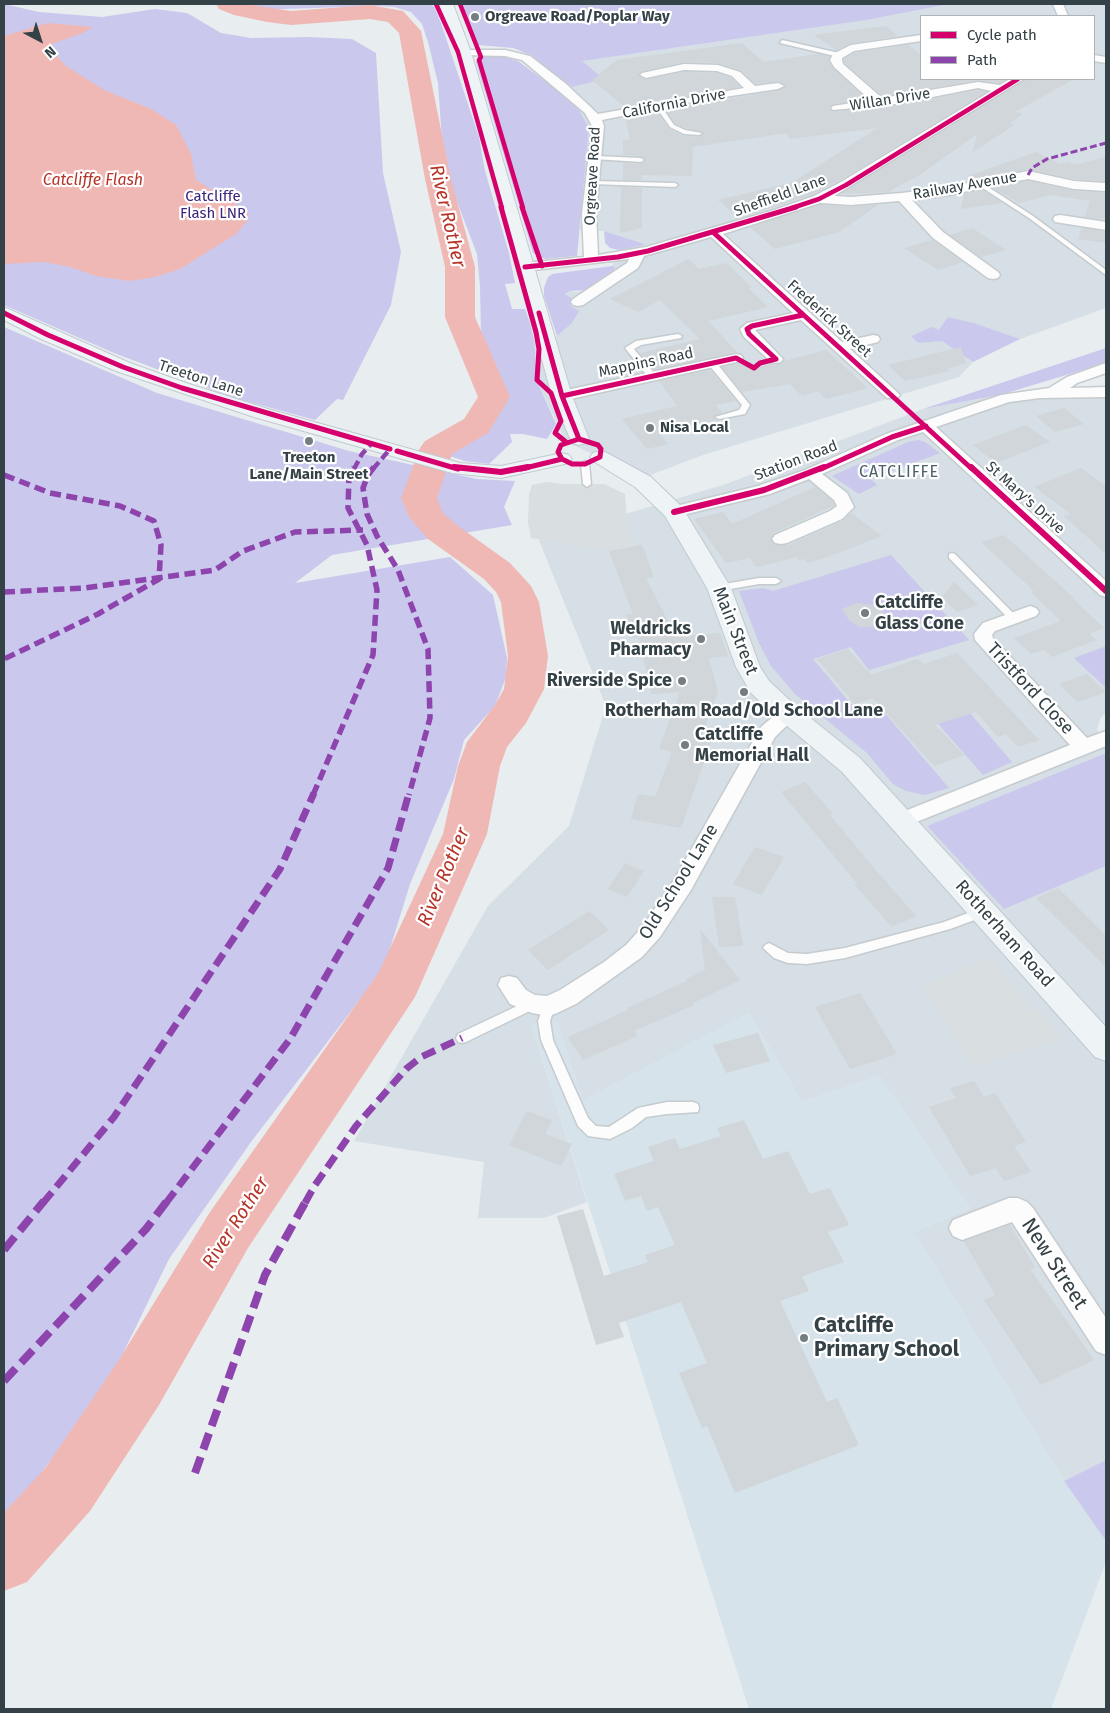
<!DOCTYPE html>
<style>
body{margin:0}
#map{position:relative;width:1110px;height:1713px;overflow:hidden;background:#e8edf0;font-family:"Fira Sans",sans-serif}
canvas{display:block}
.frame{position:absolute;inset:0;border:5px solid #344146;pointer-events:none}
.legend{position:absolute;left:920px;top:15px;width:175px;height:65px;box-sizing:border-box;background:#fff;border:1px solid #aeb3b5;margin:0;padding:6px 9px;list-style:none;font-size:15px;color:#344146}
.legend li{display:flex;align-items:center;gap:10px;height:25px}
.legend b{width:25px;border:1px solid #aeb3b5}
.north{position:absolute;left:15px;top:15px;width:50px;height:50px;-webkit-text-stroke:4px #fff;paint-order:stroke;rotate:140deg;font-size:14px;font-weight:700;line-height:20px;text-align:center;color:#344146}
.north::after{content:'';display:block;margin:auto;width:18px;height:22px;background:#344146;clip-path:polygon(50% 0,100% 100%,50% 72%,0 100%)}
</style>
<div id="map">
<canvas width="1110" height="1713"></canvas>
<div class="frame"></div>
<ul class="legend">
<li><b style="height:6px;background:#d6006c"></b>Cycle path</li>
<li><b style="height:6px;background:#8e44ad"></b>Path</li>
</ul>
<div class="north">N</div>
</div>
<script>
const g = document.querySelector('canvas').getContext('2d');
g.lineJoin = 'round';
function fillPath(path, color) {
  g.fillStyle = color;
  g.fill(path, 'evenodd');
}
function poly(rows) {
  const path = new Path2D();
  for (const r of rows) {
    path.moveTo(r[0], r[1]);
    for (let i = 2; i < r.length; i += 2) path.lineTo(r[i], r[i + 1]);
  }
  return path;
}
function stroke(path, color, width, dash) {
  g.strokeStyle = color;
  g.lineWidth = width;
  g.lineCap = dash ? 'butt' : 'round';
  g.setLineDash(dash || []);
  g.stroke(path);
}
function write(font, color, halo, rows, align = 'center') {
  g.font = font + ' "Fira Sans",sans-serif';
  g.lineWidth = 4.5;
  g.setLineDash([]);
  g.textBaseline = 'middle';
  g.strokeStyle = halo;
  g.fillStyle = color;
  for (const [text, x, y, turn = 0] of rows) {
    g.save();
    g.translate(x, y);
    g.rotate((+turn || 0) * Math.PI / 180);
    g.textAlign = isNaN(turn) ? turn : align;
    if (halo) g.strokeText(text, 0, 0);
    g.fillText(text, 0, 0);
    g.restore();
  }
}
fillPath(poly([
 [949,4,1106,4,1106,308,1020,339,977,324,939,331,932,328,911,336,918,343,942,341,973,362,959,377,703,455,632,482,600,457,566,442,537,381,534,340,557,336,572,323,570,305,565,295,570,291,578,292,615,267,612,266,619,250,645,245,604,231,580,230,589,128,579,110,557,90,604,79,581,61,867,20],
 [921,16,1094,16,1094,79,921,79],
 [1098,386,1106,387,1106,646,1075,658,1106,688,1106,712,1100,719,1097,730,1106,740,1106,753,927,826,1004,908,1106,866,1106,1460,1064,1481,914,1232,970,1208,879,1076,802,1102,749,1013,583,1101,557,1022,531,1024,587,1202,544,1218,478,1218,484,1162,354,1141,488,906,569,826,606,706,539,540,726,484,923,409,1000,395]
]), '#d5dfe5');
fillPath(poly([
 [749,1013,802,1102,879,1076,970,1208,914,1232,1064,1481,1106,1541,1106,1562,1051,1709,749,1709,531,1024,557,1021,583,1101]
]), '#d6e3eb');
fillPath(poly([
 [4,4,39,12,102,17,155,9,187,13,221,33,251,38,308,37,352,39,376,53,383,173,401,252,391,305,343,400,337,399,315,420,231,397,114,353,4,305],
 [240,4,431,4,434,7,441,23,479,137,485,171,509,253,515,283,505,284,512,309,525,309,530,323,534,340,537,381,556,424,547,439,523,434,510,434,512,442,489,464,465,461,446,455,479,434,490,424,502,397,481,333,480,286,477,254,453,191,443,154,438,83,428,42,422,24,411,12,394,7,377,6,253,10],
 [459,4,949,4,867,20,582,61,604,79,572,87,545,68,533,56,513,48,478,45],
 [497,55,518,61,557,90,579,110,589,128,577,256,545,259,533,253,476,62,477,58,486,56],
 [604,231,641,243,645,245,619,250,610,248,605,243],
 [612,266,615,267,614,270,585,290,570,291,565,294,573,299,570,306,579,311,572,323,557,336,544,296,544,288,548,277,552,274],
 [948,317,977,324,1020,339,973,362,942,341,918,343,911,336,932,327,939,330],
 [4,327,157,393,349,451,477,479,515,481,504,507,512,525,332,555,295,583,450,557,493,595,507,658,506,677,495,706,464,740,454,779,410,884,384,968,251,1142,169,1259,108,1384,23,1497,4,1516],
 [1106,348,1106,363,1000,395,923,409],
 [918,440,925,442,940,453,871,479,877,485,859,494,832,476,908,442],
 [891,555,969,640,869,670,851,647,813,659,856,710,877,704,949,788,925,795,906,791,893,784,867,753,795,694,771,666,759,643,739,591,763,588,773,591],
 [1106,646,1106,688,1074,658],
 [945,684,1012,762,983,775,913,695],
 [1106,753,1106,866,1004,909,927,826],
 [1106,1460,1106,1541,1064,1481]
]), '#cac8ed');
fillPath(poly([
 [547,482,564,484,604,484,625,494,628,533,633,544,601,550,531,538,528,523,529,494,532,485],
 [992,957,1032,1011,1038,1010,1062,1039,972,1067,923,985]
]), '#d9dee1');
fillPath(poly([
 [48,23,93,27,83,33,54,43,49,48,66,66,104,90,151,109,176,125,191,154,196,180,248,212,247,221,236,234,180,269,155,277,129,281,96,276,70,267,45,262,4,264,4,36]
]), '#f0b8b5');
fillPath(poly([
 [216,4,246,4,291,11,370,5,403,11,421,31,451,179,475,267,475,317,510,397,488,433,452,454,437,498,443,513,454,523,510,563,531,586,539,602,548,656,544,689,526,723,507,747,500,766,487,834,415,997,248,1248,159,1405,90,1511,27,1582,4,1591,4,1513,46,1467,117,1363,210,1212,379,972,443,834,458,766,467,742,495,705,504,689,508,656,501,602,496,592,484,579,428,539,409,517,401,498,420,448,425,441,464,419,478,397,445,317,445,267,425,179,399,33,388,22,370,19,291,25,267,22,234,15,219,9,216,4]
]), '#f0b8b5');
fillPath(poly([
 [886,26,898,36,851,43,836,50,814,35],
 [742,43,763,62,819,54,830,57,828,61,833,68,866,99,833,104,829,108,833,112,897,106,978,90,986,92,840,180,813,194,739,218,718,200,791,183,878,128,790,139,786,133,693,147,692,176,642,175,642,180,623,180,623,163,641,164,646,161,641,156,623,155,623,140,630,140,626,117,657,111,669,129,684,136,699,137,704,132,686,128,675,124,665,109,778,91,786,85,778,81,756,84,741,70,719,63,684,62,642,71,638,75,646,80,684,72,717,73,731,78,740,87,625,107,592,80,617,60],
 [908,45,921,55,921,79,1007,79,1000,83,978,80,883,96,845,63,844,59,855,53],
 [1026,79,1074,79,1015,112,1023,114,1009,124,1014,125,973,152,977,134,914,179,913,178,888,192,840,194],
 [1036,152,1060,164,1068,162,1074,165,1106,157,1106,181,1074,179,1028,169,967,181,968,176],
 [1028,181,1074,191,1106,193,1106,220,1085,217,1090,201,1051,195,1019,203,993,188],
 [621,187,642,188,642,228,620,233],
 [982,190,1002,203,961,209,964,194],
 [820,205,851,207,878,205,839,232,775,249,750,227],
 [972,228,1006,250,981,257,950,235],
 [1082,228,1106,232,1106,243,1078,239],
 [932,240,963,262,938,270,904,248],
 [689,259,699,269,726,263,752,287,748,288,768,307,708,321,737,352,654,370,640,353,700,339,660,300,638,312,610,299],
 [961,347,966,363,947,369,950,371,905,381,888,365],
 [826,350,868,388,826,399,818,391,802,396,790,384,742,392,722,367,741,363,744,360,752,369,771,364,776,365,784,361],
 [710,370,736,401,716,405,722,413,713,416,717,420,660,434,668,444,647,449,622,419,677,406,659,381],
 [1064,408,1084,424,1055,432,1036,416],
 [1026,425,1050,442,996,463,973,445],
 [1081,468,1106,486,1106,554,1064,516,1071,514,1034,487],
 [815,487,832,501,835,505,774,533,770,539,774,544,788,545,843,521,851,513,882,536,827,557,808,563,804,559,799,560,797,557,757,567,750,558,726,563,694,519,723,512,732,524],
 [1004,535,1074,598,1072,598,1104,628,1089,634,1096,640,1052,657,1044,650,1031,654,1014,638,1061,621,1031,592,1034,591,981,542],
 [642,545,654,577,646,578,676,637,720,633,728,656,709,658,718,691,705,728,715,730,681,828,631,819,638,794,655,797,672,752,659,749,680,692,651,694,639,637,633,638,626,615,633,614,609,551],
 [954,582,978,605,957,612,942,597],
 [856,603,874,605,887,615,879,624,872,627,859,627,849,620,842,609],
 [848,649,871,675,917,659,924,664,957,653,1039,740,1018,747,1006,734,998,737,976,712,935,725,964,755,934,766,873,698,855,704,817,659],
 [1087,674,1106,692,1078,702,1059,684],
 [805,782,833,814,830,815,873,867,916,916,892,927,854,884,859,886,781,792],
 [755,847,784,857,762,895,733,884],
 [625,863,644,871,627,897,608,889],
 [1058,888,1106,936,1106,967,1036,898],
 [712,897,735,897,743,946,719,947],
 [589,911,609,930,548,970,528,950],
 [700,929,740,980,693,1003,694,1005,634,1031,637,1036,583,1060,568,1037,628,1010,627,1008,687,981,686,979,705,970],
 [860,993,897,1054,850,1069,815,1007],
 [758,1033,770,1061,726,1073,713,1045],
 [974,1081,984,1097,995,1093,1026,1142,1014,1146,1031,1172,1004,1181,996,1168,970,1176,929,1107,956,1098,950,1088],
 [527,1111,552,1120,545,1134,572,1144,561,1166,509,1145],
 [744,1120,763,1159,788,1151,810,1194,830,1188,849,1225,828,1232,844,1262,802,1276,809,1291,780,1301,827,1402,837,1398,859,1445,735,1493,707,1426,702,1428,679,1373,707,1363,681,1302,619,1323,624,1337,596,1345,557,1216,583,1209,604,1276,648,1262,645,1255,675,1245,658,1207,647,1211,641,1196,625,1201,614,1174,654,1161,648,1147,675,1138,680,1149,721,1136,717,1128],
 [1010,1225,1035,1267,1030,1269,1094,1360,1041,1385,984,1300,995,1295,964,1241]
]), '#d0d6d9');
const lane = poly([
 [782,40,839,53,842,55,839,57,780,43,782,40],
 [657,106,661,106,674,125,685,130,702,133,699,135,684,134,670,127,656,107,657,106],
 [596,156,641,158,644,160,641,162,594,159,594,157,596,156],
 [593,181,675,183,678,185,675,187,591,184,591,182,593,181],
 [978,183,982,183,1033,216,1106,270,1106,275,1029,218,978,185,978,183],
 [678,334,682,336,681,338,641,345,634,349,655,374,655,378,649,378,625,348,636,341,678,334],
 [709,361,715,361,750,405,745,414,719,419,715,417,739,410,742,405,709,365,709,361],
 [585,461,589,464,591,484,587,487,583,484,581,464,585,461],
 [952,553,955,554,1016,616,1018,618,1016,620,1010,620,949,558,949,554,952,553],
 [759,578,776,578,781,581,776,584,759,584,719,591,714,588,719,585,759,578],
 [984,907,988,909,990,912,988,915,950,929,845,958,807,964,788,963,774,958,763,948,765,945,769,943,788,953,807,954,845,948,944,922,984,907],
 [532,999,536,1000,538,1004,536,1008,466,1042,462,1043,458,1042,456,1038,458,1034,532,999],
 [549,1001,553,1002,555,1006,550,1021,553,1040,588,1118,596,1126,609,1127,638,1108,667,1102,693,1102,698,1104,699,1108,698,1112,667,1114,646,1117,632,1128,610,1139,588,1136,578,1126,541,1040,538,1021,545,1002,549,1001]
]);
const street = poly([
 [1053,4,1063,4,1068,16,1058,16,1053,4],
 [921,35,921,41,854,51,842,58,842,60,843,64,882,98,978,82,1000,85,1010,79,1024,79,834,196,851,197,902,193,948,187,1028,171,1074,181,1106,183,1106,191,1074,189,1028,179,948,195,912,200,943,232,998,272,1000,275,998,278,993,279,988,278,933,238,899,201,851,205,820,203,723,234,842,342,873,335,878,336,880,339,878,342,850,349,897,392,900,395,897,398,887,398,801,320,755,330,783,359,781,362,776,363,771,362,744,337,740,329,747,323,793,313,711,237,644,256,638,268,583,305,578,306,573,305,571,302,573,299,627,263,629,259,525,271,518,267,525,263,584,257,582,214,592,126,585,113,522,60,505,56,464,55,460,54,458,52,460,50,505,50,530,56,565,83,598,114,744,88,732,76,717,71,684,70,646,78,640,75,642,73,684,64,718,65,740,72,755,86,778,83,784,86,778,89,697,101,602,120,604,126,596,214,598,255,646,247,774,210,814,196,841,182,991,91,978,88,897,104,833,110,831,108,833,106,870,100,834,67,830,60,833,54,851,45,921,35],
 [1094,55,1106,57,1106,63,1094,61,1094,55],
 [1060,215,1106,222,1106,230,1055,222,1053,219,1055,216,1060,215],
 [736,354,741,355,743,358,741,361,562,401,557,399,554,396,557,393,562,391,736,354],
 [1106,363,1106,373,1077,383,1070,388,1106,387,1106,397,1040,398,1009,402,936,427,1106,581,1106,597,1100,595,923,432,898,440,822,474,847,493,854,507,842,519,787,543,781,544,775,543,772,539,775,535,830,511,837,506,834,500,809,479,770,494,674,517,668,516,666,512,668,508,758,486,805,470,886,434,1001,395,1049,388,1067,377,1106,363],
 [1030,606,1036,608,1039,612,1036,616,995,631,992,635,993,638,1087,738,1106,731,1106,746,909,825,902,828,895,825,892,820,895,815,1070,745,975,640,974,634,983,623,1030,606],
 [789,707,796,709,799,714,775,737,691,890,660,937,642,957,576,1004,557,1013,549,1016,532,1013,510,1004,498,985,501,978,509,976,517,978,526,990,535,995,547,996,560,990,604,962,626,945,644,925,675,878,761,727,782,709,789,707],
 [1009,1198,1018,1198,1027,1202,1033,1208,1106,1318,1106,1355,1096,1351,1012,1222,962,1240,953,1236,949,1228,953,1220,1009,1198]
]);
const secondary = poly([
 [439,4,453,4,471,52,572,396,589,439,586,443,579,445,572,443,552,396,457,52,439,4],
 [4,307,130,363,189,384,268,409,460,463,501,466,562,453,569,455,572,459,569,463,501,478,452,473,254,417,116,371,41,339,4,320,4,307],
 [600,451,607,453,651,477,682,507,731,588,760,667,769,681,798,708,860,758,1106,1027,1106,1061,1095,1057,842,772,780,720,751,693,736,667,707,588,665,516,635,487,593,461,590,457,593,453,600,451]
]);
stroke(lane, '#c5cbce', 3);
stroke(street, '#c5cbce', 3);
stroke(secondary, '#c0cad0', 2);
fillPath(lane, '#fcfcfd');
fillPath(street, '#fcfcfd');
fillPath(secondary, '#eef3f6');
stroke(poly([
 [1028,175,1032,168,1047,159,1106,143]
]), '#8e44ad', 3, [7, 3]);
stroke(poly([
 [354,469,362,454,371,444],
 [373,469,390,449]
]), '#8e44ad', 4.5, [9, 4.5]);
stroke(poly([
 [374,467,368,475,363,488,367,514,377,536,398,570,428,649,430,718,409,795],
 [4,475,50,493,120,506,154,521,161,545,159,579,98,614,4,659],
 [4,592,84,588,215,570,243,551,295,532,363,530],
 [313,795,373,655,377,590,367,545,348,508,349,477,354,467]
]), '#8e44ad', 5.5, [11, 5.5]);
stroke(poly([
 [43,1203,114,1117,280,869,314,793],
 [166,1203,290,1039,388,868,409,793],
 [305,1203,315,1185,356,1126,406,1069,421,1057,462,1038]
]), '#8e44ad', 7, [14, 7]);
stroke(poly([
 [4,1250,44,1201],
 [4,1381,146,1229,167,1201],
 [195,1473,265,1275,306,1201]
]), '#8e44ad', 8, [17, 8]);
stroke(poly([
 [436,4,458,52,502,208],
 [460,4,481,57,479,60,523,208],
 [792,208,819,199,846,185,1018,79]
]), '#d6006c', 4.5);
stroke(poly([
 [501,207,536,332,539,349,537,380,551,393,561,421,555,433,566,442],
 [522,207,542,266],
 [714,233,972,469],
 [525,267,618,257,648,251,796,207],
 [4,313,48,335,123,367,182,388,390,449],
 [539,313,562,396,579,439],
 [776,359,749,334,747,329,752,326,803,315],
 [562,396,736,358,754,368,760,363,776,359],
 [579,439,598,445,601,449,600,457,585,464,572,464,562,459,558,452,561,445,579,439],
 [397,451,458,469],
 [521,469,562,459],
 [821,469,892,437,926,426]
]), '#d6006c', 5);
stroke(poly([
 [454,467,501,472,528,467],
 [971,467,1106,591],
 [674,512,764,490,824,467]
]), '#d6006c', 6);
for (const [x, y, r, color] of [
 [475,17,5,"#737d82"],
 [650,428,5,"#737d82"],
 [309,441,5,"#737d82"],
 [865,613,5,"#737d82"],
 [701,639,5,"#737d82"],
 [682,681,5,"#737d82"],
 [744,692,5,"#737d82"],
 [685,745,5,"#737d82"],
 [804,1338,5,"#737d82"]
]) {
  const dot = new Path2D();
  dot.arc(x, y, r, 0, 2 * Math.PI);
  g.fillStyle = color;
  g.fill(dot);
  stroke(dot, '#fff', 2);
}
write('bold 15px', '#344146', '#fff', [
 ["Orgreave Road/Poplar Way",485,17],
 ["Nisa Local",660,428],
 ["Treeton",309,458,"center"],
 ["Lane/Main Street",309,475,"center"]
], 'left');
write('15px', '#344146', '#fff', [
 ["Willan Drive",890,100,-9],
 ["California Drive",674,104,-11],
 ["Orgreave Road",593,176,-87],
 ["Railway Avenue",965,186,-10],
 ["Sheffield Lane",780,196,-20],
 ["Frederick Street",829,319,42],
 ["Mappins Road",646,363,-12],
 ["Treeton Lane",201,379,18],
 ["Station Road",796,461,-21],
 ["St Mary's Drive",1025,498,42]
]);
write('15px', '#3c247b', '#fff', [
 ["Catcliffe",213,197],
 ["Flash LNR",213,214]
]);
write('italic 16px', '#b73327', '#fff', [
 ["Catcliffe Flash",93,181]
]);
g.letterSpacing = '1px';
write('16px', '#4a6169', '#fff', [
 ["CATCLIFFE",899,473]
]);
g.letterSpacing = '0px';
write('bold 18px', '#344146', '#fff', [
 ["Catcliffe",875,603],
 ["Glass Cone",875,624],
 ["Weldricks",691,629,"right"],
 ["Pharmacy",691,650,"right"],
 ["Riverside Spice",672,681,"right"],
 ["Rotherham Road/Old School Lane",744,711,"center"],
 ["Catcliffe",695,735],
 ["Memorial Hall",695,756]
], 'left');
write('18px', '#344146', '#fff', [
 ["Main Street",735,631,68],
 ["Tristford Close",1030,689,47],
 ["Old School Lane",679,882,-58],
 ["Rotherham Road",1004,934,48]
]);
write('italic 19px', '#b73327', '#fff', [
 ["River Rother",447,216,77],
 ["River Rother",444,877,-67],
 ["River Rother",236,1223,-57]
]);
write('21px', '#344146', '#fff', [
 ["New Street",1054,1264,57]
]);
write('bold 21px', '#344146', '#fff', [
 ["Catcliffe",814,1326],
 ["Primary School",814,1350]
], 'left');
</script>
